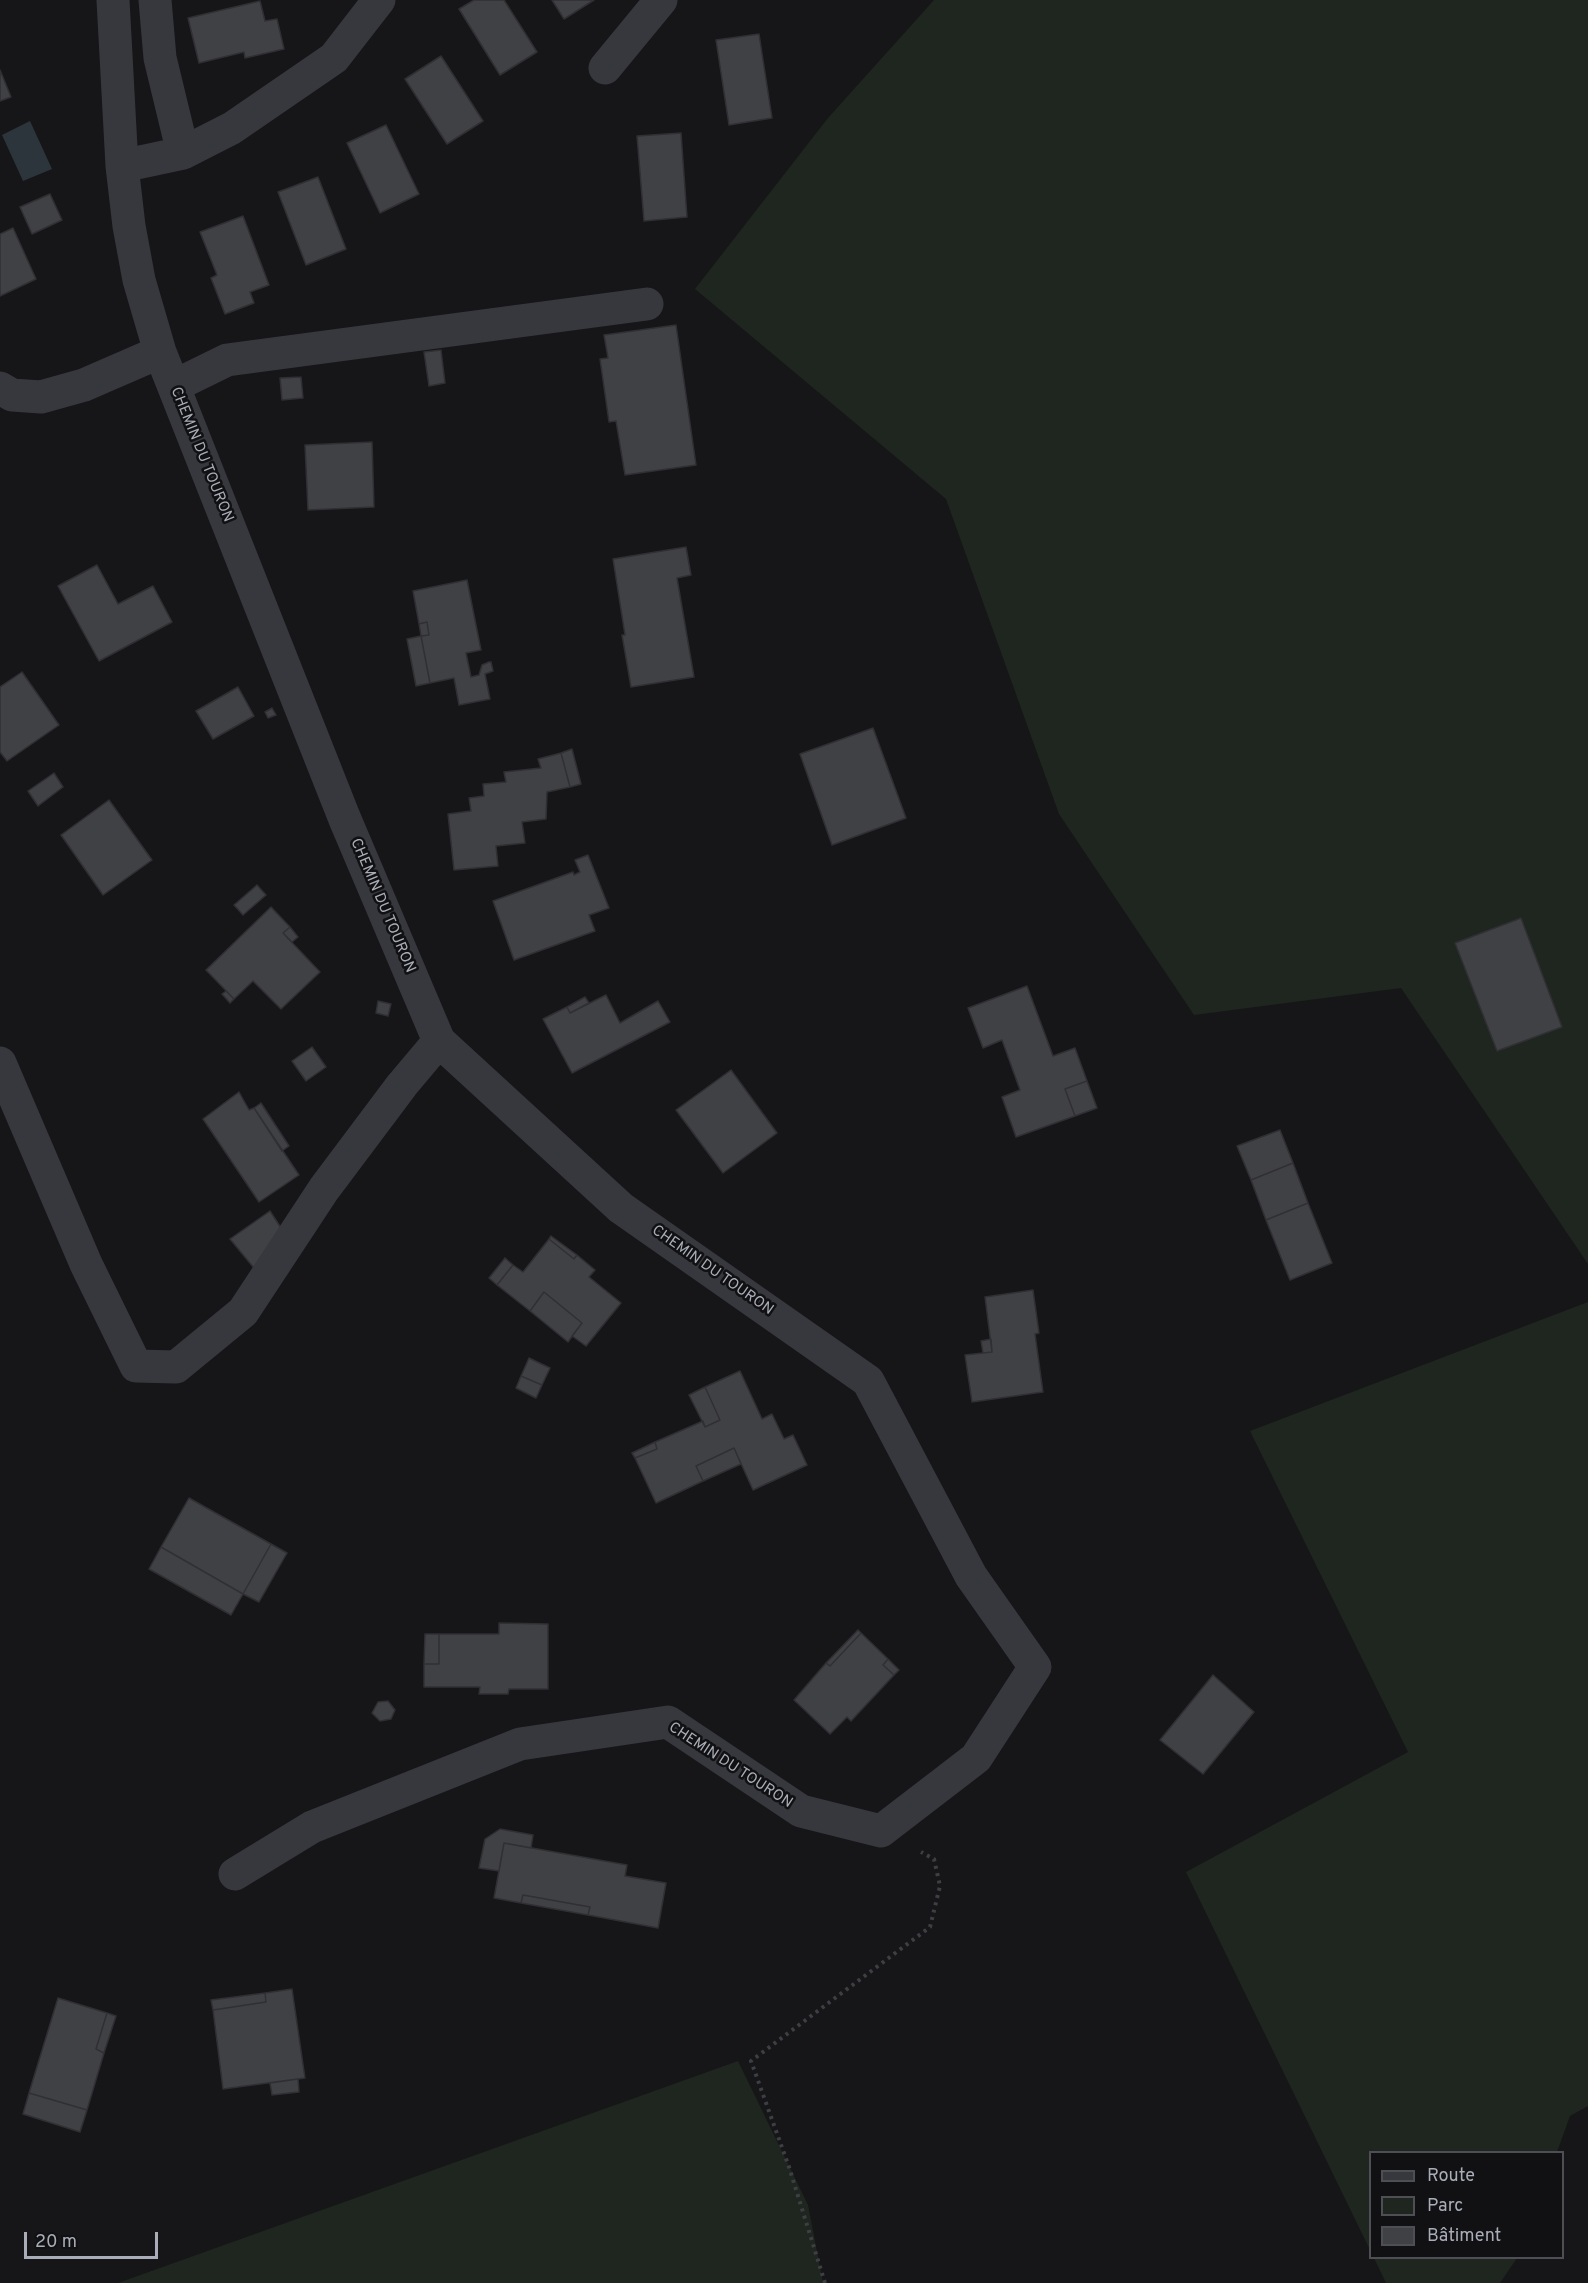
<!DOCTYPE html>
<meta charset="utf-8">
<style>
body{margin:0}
#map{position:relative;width:1588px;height:2283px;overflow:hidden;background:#161618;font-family:Overpass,sans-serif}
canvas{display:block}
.legend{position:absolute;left:1369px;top:2151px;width:195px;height:108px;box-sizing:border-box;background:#111113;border:2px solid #4d4f55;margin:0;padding:8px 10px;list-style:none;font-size:18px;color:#a8adb8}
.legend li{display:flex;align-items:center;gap:12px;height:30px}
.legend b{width:30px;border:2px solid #4d4f55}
.scale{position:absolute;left:24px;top:2232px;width:134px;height:27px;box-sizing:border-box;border:3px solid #a8adb8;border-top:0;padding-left:8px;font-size:18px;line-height:21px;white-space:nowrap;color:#a8adb8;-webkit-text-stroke:4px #111113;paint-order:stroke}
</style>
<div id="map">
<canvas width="1588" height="2283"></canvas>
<ul class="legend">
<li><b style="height:8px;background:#37383d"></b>Route</li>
<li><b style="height:16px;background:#1e261f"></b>Parc</li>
<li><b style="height:16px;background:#404145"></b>Bâtiment</li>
</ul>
<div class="scale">20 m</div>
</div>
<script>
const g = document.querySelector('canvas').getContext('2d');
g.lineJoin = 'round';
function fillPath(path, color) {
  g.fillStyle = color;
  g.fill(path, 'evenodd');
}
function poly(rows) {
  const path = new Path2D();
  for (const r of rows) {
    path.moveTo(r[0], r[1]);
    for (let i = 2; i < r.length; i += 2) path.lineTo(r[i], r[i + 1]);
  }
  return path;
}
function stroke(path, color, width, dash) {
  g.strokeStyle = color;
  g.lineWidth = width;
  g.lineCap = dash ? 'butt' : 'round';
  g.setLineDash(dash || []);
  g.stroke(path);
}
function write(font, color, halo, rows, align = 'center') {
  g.font = font + ' Overpass,sans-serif';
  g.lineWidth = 5;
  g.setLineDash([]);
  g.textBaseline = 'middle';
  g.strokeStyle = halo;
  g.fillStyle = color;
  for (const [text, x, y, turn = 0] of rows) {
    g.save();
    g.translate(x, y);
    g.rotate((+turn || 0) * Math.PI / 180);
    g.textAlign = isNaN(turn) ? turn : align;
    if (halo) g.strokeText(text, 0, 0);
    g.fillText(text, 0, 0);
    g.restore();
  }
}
fillPath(poly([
 [934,0,1588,0,1588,1264,1401,988,1194,1015,1059,814,946,499,695,289,828,118],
 [1588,1302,1588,2106,1570,2116,1557,2152,1370,2152,1370,2250,1186,1872,1408,1752,1250,1431],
 [738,2061,808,2205,823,2283,118,2283],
 [1374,2258,1517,2258,1500,2283,1386,2283]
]), '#1e261f');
fillPath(poly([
 [30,121,52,169,23,181,2,135]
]), '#2c353c');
const building = poly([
 [474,0,504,0,537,52,500,75,459,9,474,0],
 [552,0,594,0,564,19,552,0],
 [260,1,265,21,277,19,284,49,245,58,244,52,199,63,188,18,260,1],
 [759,34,772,118,729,125,716,40,759,34],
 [441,56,483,121,447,144,405,79,441,56],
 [0,70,11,97,0,101,0,70],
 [386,125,419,194,380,213,347,143,386,125],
 [681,133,687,217,644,221,637,136,681,133],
 [318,177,346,249,306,265,278,192,318,177],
 [50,194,62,220,32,234,20,207,50,194],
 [243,216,269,285,250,292,254,303,225,314,211,278,217,275,200,232,243,216],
 [13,228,36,279,0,296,0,234,13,228],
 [676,325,696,465,625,475,616,421,609,422,600,359,608,358,604,335,676,325],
 [441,350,445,383,429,386,424,352,441,350],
 [301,377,303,398,282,400,280,378,301,377],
 [372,442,374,507,308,510,305,445,372,442],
 [686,547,691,575,677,578,694,677,631,687,622,635,625,635,613,559,686,547],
 [97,565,118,604,153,586,172,622,99,661,58,586,97,565],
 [467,580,481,650,466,653,471,677,479,675,482,665,489,662,491,662,493,671,485,674,490,699,459,705,454,678,430,683,421,636,429,635,427,622,419,624,413,591,467,580],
 [427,622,429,635,421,636,419,624,427,622],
 [421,636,430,683,416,686,407,639,421,636],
 [22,672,59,725,7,761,0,752,0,687,22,672],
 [238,687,254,716,213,739,196,711,238,687],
 [272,708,276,715,268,718,265,712,272,708],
 [873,728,906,818,832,845,800,754,873,728],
 [572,749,581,784,570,787,561,753,572,749],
 [561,753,570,787,547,792,546,819,522,822,525,843,496,846,498,866,454,870,448,814,471,811,469,798,484,796,483,784,506,782,504,772,541,768,538,759,561,753],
 [54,773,63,787,38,806,28,791,54,773],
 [109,800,152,860,103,895,61,835,109,800],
 [588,855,609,908,589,915,595,931,514,960,493,901,573,872,574,875,580,872,575,860,588,855],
 [257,885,266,895,243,915,234,905,257,885],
 [271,907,290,927,283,933,320,972,281,1009,253,981,234,999,206,970,271,907],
 [1521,918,1562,1027,1497,1051,1455,943,1521,918],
 [290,927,298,937,292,942,283,933,290,927],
 [1027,986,1053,1056,1075,1048,1087,1081,1065,1089,1075,1116,1016,1137,1002,1097,1020,1090,1002,1040,983,1048,968,1008,1027,986],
 [226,991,234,999,230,1003,222,994,226,991],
 [606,995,620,1023,658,1001,670,1022,572,1073,543,1019,567,1007,570,1013,606,995],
 [585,997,589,1003,570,1013,567,1007,585,997],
 [378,1001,391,1004,388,1016,376,1013,378,1001],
 [312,1047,326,1067,306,1081,292,1061,312,1047],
 [731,1070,777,1133,723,1173,676,1110,731,1070],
 [1087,1081,1097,1108,1075,1116,1065,1089,1087,1081],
 [239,1092,249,1110,254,1108,299,1175,259,1202,203,1119,239,1092],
 [261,1103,289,1146,282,1151,254,1108,261,1103],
 [1280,1130,1293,1163,1251,1180,1237,1146,1280,1130],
 [1293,1163,1308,1203,1266,1220,1251,1180,1293,1163],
 [1308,1203,1332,1263,1290,1280,1266,1220,1308,1203],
 [270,1211,283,1231,254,1268,230,1239,270,1211],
 [551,1236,577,1255,574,1259,549,1239,551,1236],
 [549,1239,574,1259,577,1255,595,1270,589,1277,621,1303,586,1346,572,1336,582,1323,544,1292,530,1311,497,1285,513,1265,523,1272,549,1239],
 [505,1258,513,1265,497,1285,489,1278,505,1258],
 [1033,1290,1039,1333,1035,1334,1043,1392,972,1402,965,1355,992,1352,985,1297,1033,1290],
 [544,1292,582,1323,568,1342,530,1311,544,1292],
 [991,1339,992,1352,983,1353,981,1341,991,1339],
 [529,1358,550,1368,542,1385,521,1376,529,1358],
 [740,1371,762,1419,772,1414,784,1439,793,1435,807,1465,753,1490,734,1448,696,1466,703,1481,656,1503,635,1458,657,1449,655,1442,703,1421,705,1427,720,1420,705,1387,740,1371],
 [521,1376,542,1385,536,1398,516,1388,521,1376],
 [705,1387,720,1420,705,1427,689,1395,705,1387],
 [655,1442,657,1449,635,1458,632,1453,655,1442],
 [734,1448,741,1464,703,1481,696,1466,734,1448],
 [189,1498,271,1544,243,1594,161,1547,189,1498],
 [271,1544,287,1553,259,1602,243,1594,271,1544],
 [161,1547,243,1594,231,1615,149,1569,161,1547],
 [499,1623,548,1624,548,1689,509,1689,508,1694,479,1694,480,1687,424,1687,424,1664,439,1664,439,1634,499,1634,499,1623],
 [858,1630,861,1633,830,1666,826,1663,858,1630],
 [861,1633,888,1659,883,1665,894,1675,851,1721,847,1717,830,1734,794,1700,826,1663,830,1666,861,1633],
 [425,1634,439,1634,439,1664,424,1664,425,1634],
 [888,1659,899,1670,894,1675,883,1665,888,1659],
 [1213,1675,1254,1712,1203,1774,1160,1740,1213,1675],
 [388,1701,395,1710,391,1719,380,1721,372,1713,378,1702,388,1701],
 [500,1829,533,1835,531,1848,504,1843,499,1871,479,1868,485,1839,500,1829],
 [504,1843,627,1865,625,1876,666,1883,658,1928,588,1915,590,1907,523,1895,521,1903,494,1898,504,1843],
 [523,1895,590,1907,588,1915,521,1903,523,1895],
 [292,1989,305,2078,223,2089,213,2010,266,2002,265,1993,292,1989],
 [265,1993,266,2002,213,2010,211,2000,265,1993],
 [58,1998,107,2013,96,2049,104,2053,87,2110,29,2093,58,1998],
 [107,2013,116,2016,104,2053,96,2049,107,2013],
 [298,2079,299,2092,272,2095,270,2083,298,2079],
 [29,2093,87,2110,80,2132,23,2114,29,2093]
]);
fillPath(building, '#404145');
stroke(building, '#303034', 1.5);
stroke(poly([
 [825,2283,789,2167,751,2061,930,1927,940,1886,934,1859,921,1852]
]), '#3d3f44', 4, [3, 4.5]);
stroke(poly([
 [113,0,122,166,129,226,139,280,160,352,344,817,439,1041,621,1208,868,1381,971,1576,1035,1667,976,1758,881,1831,801,1811,668,1722,520,1744,312,1827,235,1874],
 [155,0,160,58,183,153],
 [605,68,661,0],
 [122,166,183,153,232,128,334,58,379,0],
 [174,386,227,360,647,304],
 [0,388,12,395,41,397,84,385,160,352],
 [0,1063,86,1264,136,1366,176,1367,243,1312,324,1189,402,1085,439,1041]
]), '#37383d', 33);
write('15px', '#a8adb8', '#111113', [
 ["CHEMIN DU TOURON",201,455,68],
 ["CHEMIN DU TOURON",382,906,67],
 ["CHEMIN DU TOURON",712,1271,35],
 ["CHEMIN DU TOURON",730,1766,33]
]);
</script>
